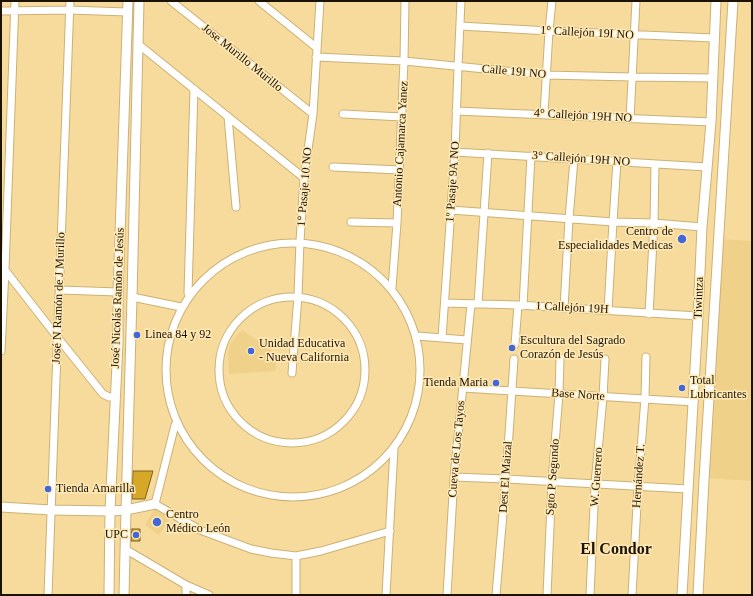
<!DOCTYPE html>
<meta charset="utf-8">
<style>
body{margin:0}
#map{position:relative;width:753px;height:596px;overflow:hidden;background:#f7db9c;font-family:"Times New Roman",serif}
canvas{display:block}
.frame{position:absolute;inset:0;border:2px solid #1c1200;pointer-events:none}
</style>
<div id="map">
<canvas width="753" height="596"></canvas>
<div class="frame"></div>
</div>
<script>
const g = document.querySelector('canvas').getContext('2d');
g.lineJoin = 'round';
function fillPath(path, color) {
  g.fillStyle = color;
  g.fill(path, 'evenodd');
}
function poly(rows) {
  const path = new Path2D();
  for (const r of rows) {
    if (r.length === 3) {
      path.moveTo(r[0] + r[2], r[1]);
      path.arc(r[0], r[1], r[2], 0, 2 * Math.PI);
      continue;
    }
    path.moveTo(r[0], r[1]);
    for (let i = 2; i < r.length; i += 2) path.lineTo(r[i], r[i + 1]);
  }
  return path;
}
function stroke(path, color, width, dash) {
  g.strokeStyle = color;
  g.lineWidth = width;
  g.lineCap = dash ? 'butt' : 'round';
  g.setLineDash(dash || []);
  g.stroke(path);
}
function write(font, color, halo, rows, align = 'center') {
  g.font = font + ' "Times New Roman",serif';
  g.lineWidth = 3;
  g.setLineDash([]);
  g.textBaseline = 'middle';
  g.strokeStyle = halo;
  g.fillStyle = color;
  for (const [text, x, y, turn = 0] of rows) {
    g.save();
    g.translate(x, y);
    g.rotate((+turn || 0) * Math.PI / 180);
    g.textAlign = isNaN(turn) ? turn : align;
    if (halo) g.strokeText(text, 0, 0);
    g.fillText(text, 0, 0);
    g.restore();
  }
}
fillPath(poly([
 [720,239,752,241,752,481,707,478],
 [242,330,278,354,275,371,229,374,228,354,229,348,231,343,237,335],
 [159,508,170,519,159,535,145,525,154,509]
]), '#f0d18a');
const building = poly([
 [133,471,153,471,145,499,132,499,133,471],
 [132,529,140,529,140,541,131,541,132,529]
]);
fillPath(building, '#d7a827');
stroke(building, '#7a6122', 1);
const minor = poly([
 [171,1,313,114],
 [259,1,317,48],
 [1,11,69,10,127,12],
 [460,26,549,31,714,38],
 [138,44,304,178],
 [316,57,404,61,546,75,632,77,713,78],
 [456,111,711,122],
 [343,114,402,117],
 [544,114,549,31,552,1],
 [228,117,236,207],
 [630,119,636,1],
 [455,152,707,167],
 [333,167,400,170],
 [451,210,613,222,654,223,702,227],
 [351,222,397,223],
 [293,370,127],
 [5,270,58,338,99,389,103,394,109,397,115,397],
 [392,288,397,223,404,61,405,1],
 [60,290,118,292],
 [188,293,194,89],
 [132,297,181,307],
 [292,370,73],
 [445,303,518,305,698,316],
 [478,304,488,153],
 [523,306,531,156],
 [564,308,569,219,574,159],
 [608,310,613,222,617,161],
 [649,314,654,223,655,164],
 [417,336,442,338,455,152,458,67,461,1],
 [442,338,467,340],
 [515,344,518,305],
 [1,351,5,270,15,1],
 [292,373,298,296,300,241,304,178,313,114,320,1],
 [463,388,512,391,694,402],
 [175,425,155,504,200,530,251,549,271,553,296,556,321,551,390,531],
 [454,477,506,479,688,489],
 [125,549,186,585,209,595],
 [48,595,70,1],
 [186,595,186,585],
 [296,595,296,556],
 [386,595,394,448],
 [447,595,454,477,471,304],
 [496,595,506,479,514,359],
 [547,595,552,481,559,394,560,358],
 [590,595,595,484,603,397,605,359],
 [632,595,638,487,645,398,646,357]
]);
const tertiary = poly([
 [1,507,51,510,110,511,126,510,155,504],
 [109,595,110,511,118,343,118,292,128,1],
 [124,595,126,510,132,297,139,1],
 [682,595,698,316,702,227,711,122,716,1],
 [698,595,704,480,733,1]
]);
stroke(minor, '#cdb174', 9);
stroke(tertiary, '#cdb174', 11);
stroke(minor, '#fff', 7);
stroke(tertiary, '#fff', 9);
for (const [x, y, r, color] of [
 [682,239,5,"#4167d9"],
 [137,335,4,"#4167d9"],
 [512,348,4,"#4167d9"],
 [251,351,4,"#4167d9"],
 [496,383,4,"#4167d9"],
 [682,388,4,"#4167d9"],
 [48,489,4,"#4167d9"],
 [157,522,5,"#4167d9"],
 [136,535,4,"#4167d9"]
]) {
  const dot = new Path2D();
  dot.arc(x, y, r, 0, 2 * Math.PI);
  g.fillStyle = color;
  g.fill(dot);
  stroke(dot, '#ffe9b7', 1.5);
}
write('12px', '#1c1200', '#ffe9b7', [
 ["1° Callejón 19I NO",587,33,3],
 ["Jose Murillo Murillo",242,58,39],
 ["Calle 19I NO",514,72,5],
 ["4° Callejón 19H NO",583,116,3],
 ["Antonio Cajamarca Yanez",401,144,-87],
 ["3° Callejón 19H NO",581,159,4],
 ["1º Pasaje 9A NO",453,182,-86],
 ["1° Pasaje 10 NO",305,187,-85],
 ["José N Ramón de J Murillo",59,298,-88],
 ["José Nicolás Ramón de Jesús",118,298,-88],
 ["Tiwintza",699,298,-88],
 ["1 Callejón 19H",572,308,3],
 ["Base Norte",578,395,4],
 ["Cueva de Los Tayos",457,449,-85],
 ["Hernández T.",639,476,-86],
 ["Dest El Maizal",506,477,-86],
 ["Sgto P Segundo",553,477,-86],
 ["W. Guerrero",597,477,-86]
]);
write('12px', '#1c1200', '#ffe9b7', [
 ["Centro de",673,232,"right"],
 ["Especialidades Medicas",673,246,"right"],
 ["Linea 84 y 92",145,335],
 ["Escultura del Sagrado",520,341],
 ["Corazón de Jesús",520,355],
 ["Unidad Educativa",259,344],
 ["- Nueva California",259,358],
 ["Total",690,381],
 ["Lubricantes",690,395],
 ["Tienda Maria",488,383,"right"],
 ["Tienda Amarilla",56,489],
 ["Centro",166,515],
 ["Médico León",166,529],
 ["UPC",128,535,"right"]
], 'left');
write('bold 16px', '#1c1200', '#ffe9b7', [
 ["El Condor",616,550]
]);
</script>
